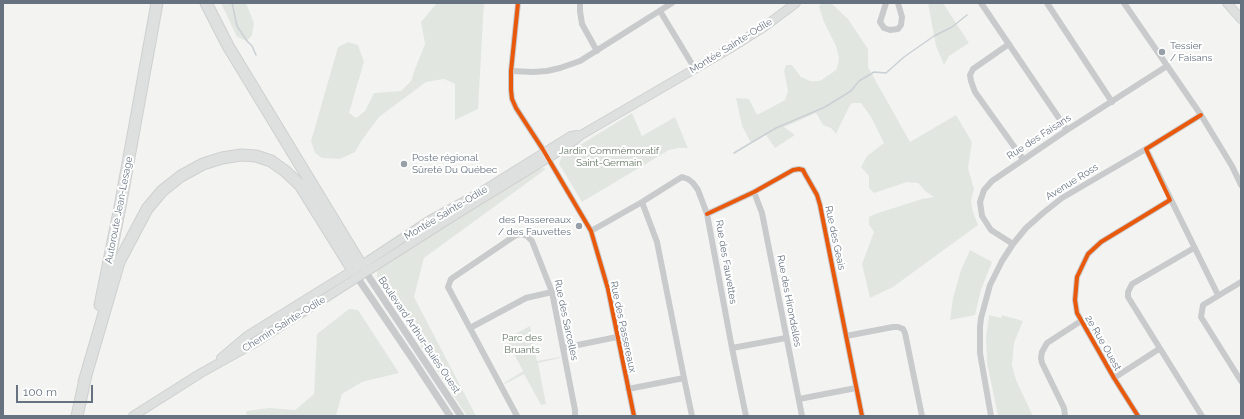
<!DOCTYPE html>
<meta charset="utf-8">
<style>
body{margin:0}
#map{position:relative;width:1244px;height:419px;overflow:hidden;background:#f3f4f2;font-family:Raleway,sans-serif}
canvas{display:block}
.frame{position:absolute;inset:0;border:4px solid #667280;pointer-events:none}
.scale{position:absolute;left:16px;top:385px;width:77px;height:18px;box-sizing:border-box;border:2px solid #667280;border-top:0;padding-left:5px;font-size:12px;line-height:14px;white-space:nowrap;color:#667280;-webkit-text-stroke:3px #fff;paint-order:stroke}
</style>
<div id="map">
<canvas width="1244" height="419"></canvas>
<div class="frame"></div>
<div class="scale">100 m</div>
</div>
<script>
const g = document.querySelector('canvas').getContext('2d');
g.lineJoin = 'round';
function fillPath(path, color) {
  g.fillStyle = color;
  g.fill(path, 'evenodd');
}
function poly(rows) {
  const path = new Path2D();
  for (const r of rows) {
    path.moveTo(r[0], r[1]);
    for (let i = 2; i < r.length; i += 2) path.lineTo(r[i], r[i + 1]);
  }
  return path;
}
function stroke(path, color, width, dash) {
  g.strokeStyle = color;
  g.lineWidth = width;
  g.lineCap = dash ? 'butt' : 'round';
  g.setLineDash(dash || []);
  g.stroke(path);
}
function write(font, color, halo, rows, align = 'center') {
  g.font = font + ' Raleway,sans-serif';
  g.lineWidth = 4;
  g.setLineDash([]);
  g.textBaseline = 'middle';
  g.strokeStyle = halo;
  g.fillStyle = color;
  for (const [text, x, y, turn = 0] of rows) {
    g.save();
    g.translate(x, y);
    g.rotate((+turn || 0) * Math.PI / 180);
    g.textAlign = isNaN(turn) ? turn : align;
    if (halo) g.strokeText(text, 0, 0);
    g.fillText(text, 0, 0);
    g.restore();
  }
}
fillPath(poly([
 [221,3,246,3,254,23,252,35,247,41,237,37],
 [437,3,484,3,478,109,455,120,455,84,444,79,426,82,379,117,362,140,355,152,340,159,322,158,315,153,311,141,338,47,348,42,358,45,364,62,349,113,356,118,365,111,374,93,401,91,411,81,415,69,425,44,421,22],
 [821,3,831,3,848,19,868,49,868,67,910,142,956,115,972,142,968,168,974,189,971,201,973,212,978,225,893,287,870,298,862,264,874,232,869,225,869,217,875,214,922,199,934,197,925,191,918,183,907,182,874,193,869,188,869,176,861,167,867,156,884,143,871,117,861,103,852,103,849,107,836,134,831,128,823,125,816,113,784,127,795,135,775,148,766,135,751,143,742,126,736,98,749,99,757,115,785,100,788,91,784,71,786,65,792,65,801,77,810,81,820,81,836,70,837,68,839,58,836,46,824,22,819,7],
 [928,3,943,3,969,43,949,56,944,65,936,46],
 [632,113,642,136,675,117,688,148,679,148,669,150,582,202,559,164,562,156],
 [543,168,546,169,424,258,414,297,476,416,467,416,377,279,377,271,380,268,536,169,536,170],
 [970,250,992,262,981,290,975,315,950,320,953,298,961,270],
 [349,309,358,310,399,373,362,382,342,394,336,416,247,416,246,411,269,408,295,410,314,394,317,334],
 [989,315,1001,318,1002,315,1023,321,1014,343,1012,365,1016,380,1033,416,998,416,987,363,986,336],
 [530,326,537,361,560,357,560,358,538,363,546,404,541,405,524,374,505,384,504,383,523,371,506,339]
]), '#e2e6e1');
stroke(poly([
 [232,3,237,26,247,41,252,46,256,55],
 [734,153,776,128,825,107,851,91,859,81,874,72,886,73,904,57,934,36,952,27,967,15]
]), '#cad0d4', 1.5);
const secondary = poly([
 [1227,3,1241,19],
 [221,358,247,336,368,261,430,220,476,195,571,136,577,135],
 [133,416,201,373,253,344,457,214,553,155,575,140,581,135,729,49,764,27,796,3]
]);
const motorway = poly([
 [206,3,228,46,361,265],
 [100,305,120,207,157,3],
 [84,382,119,262,147,209,162,191,181,176,203,164,222,158,241,155,256,156,271,161,285,171,300,185,353,270],
 [77,416,86,375]
]);
stroke(secondary, '#cfd0d0', 10);
stroke(motorway, '#cfd0d0', 13);
stroke(poly([
 [518,3,511,71,511,90,512,99,516,108,542,148,591,231,608,289,634,416],
 [580,3,580,11,582,24,597,51],
 [886,3,880,22,884,28,890,30,898,29,901,25,902,17,898,3],
 [981,3,1067,130],
 [1047,3,1112,102],
 [1124,3,1201,115,1232,166,1241,185],
 [660,11,695,69],
 [1009,44,973,69,970,75,971,81,975,92,1023,159],
 [511,71,533,72,547,71,560,68,580,61,672,3],
 [1146,149,1218,295],
 [754,192,762,213,802,416],
 [642,202,657,242,684,378,692,416],
 [707,214,754,192,793,170,799,169,803,170,805,174,817,195,820,205,862,416],
 [591,231,642,202,677,180,682,177,688,179,693,183,698,190,707,214,732,348,746,416],
 [1013,244,991,230,982,216,980,202,984,190,992,181,1067,130,1167,66],
 [1194,248,1132,284,1128,292,1128,297,1202,416],
 [1241,282,1203,305,1201,317,1241,381],
 [470,328,526,298,552,292],
 [846,336,893,327,898,327,903,329,905,333,922,416],
 [563,348,617,337],
 [732,348,786,338],
 [1114,378,1159,349],
 [628,389,684,378],
 [799,399,856,388],
 [517,416,448,287,451,279,516,235,522,234,527,236,532,241,552,292,575,410,575,416],
 [991,416,980,353,980,327,981,318,990,285,1002,261,1013,244,1026,228,1043,213,1062,198,1146,149,1201,115],
 [1065,416,1064,408,1042,363,1041,358,1042,352,1047,343,1081,321],
 [1138,416,1114,378,1077,313,1075,300,1077,277,1088,254,1101,242,1170,200]
]), '#c9cacc', 6);
stroke(poly([
 [363,268,461,416],
 [355,274,416,364,450,416]
]), '#c9cacc', 7);
stroke(secondary, '#dedfdf', 8);
stroke(motorway, '#dedfdf', 11);
stroke(poly([
 [518,3,511,71,511,90,512,99,516,108,542,148,591,231,608,289,634,416],
 [707,214,754,192,793,170,799,169,803,170,805,174,817,195,820,205,862,416],
 [1138,416,1114,378,1077,313,1075,300,1077,277,1088,254,1101,242,1170,200,1146,149,1201,115]
]), '#e8590c', 4);
for (const [x, y, r, color] of [
 [1162,52,4,"#97a0a8"],
 [404,164,4,"#97a0a8"],
 [579,226,4,"#97a0a8"]
]) {
  const dot = new Path2D();
  dot.arc(x, y, r, 0, 2 * Math.PI);
  g.fillStyle = color;
  g.fill(dot);
  stroke(dot, '#fff', 1.5);
}
write('10px', '#667280', '#fff', [
 ["Montée Sainte-Odile",731,46,-32],
 ["Rue des Faisans",1039,137,-33],
 ["Avenue Ross",1072,182,-32],
 ["Autoroute Jean-Lesage",119,210,-79],
 ["Montée Sainte-Odile",446,213,-31],
 ["Rue des Geais",835,238,78],
 ["Rue des Fauvettes",726,262,80],
 ["Rue des Hirondelles",789,301,79],
 ["Rue des Sarcelles",566,320,78],
 ["Chemin Sainte-Odile",284,324,-32],
 ["Rue des Passereaux",623,327,78],
 ["Boulevard Arthur-Buies Ouest",419,335,56],
 ["2e Rue Ouest",1103,343,60]
]);
write('10px', '#667280', '#fff', [
 ["Tessier",1170,46],
 ["/ Faisans",1170,58],
 ["Poste régional",412,158],
 ["Sûreté Du Québec",412,170],
 ["des Passereaux",571,220,"right"],
 ["/ des Fauvettes",571,232,"right"]
], 'left');
write('10px', '#667864', '#fff', [
 ["Jardin Commémoratif",609,151],
 ["Saint-Germain",609,163],
 ["Parc des",522,338],
 ["Bruants",522,350]
]);
</script>
